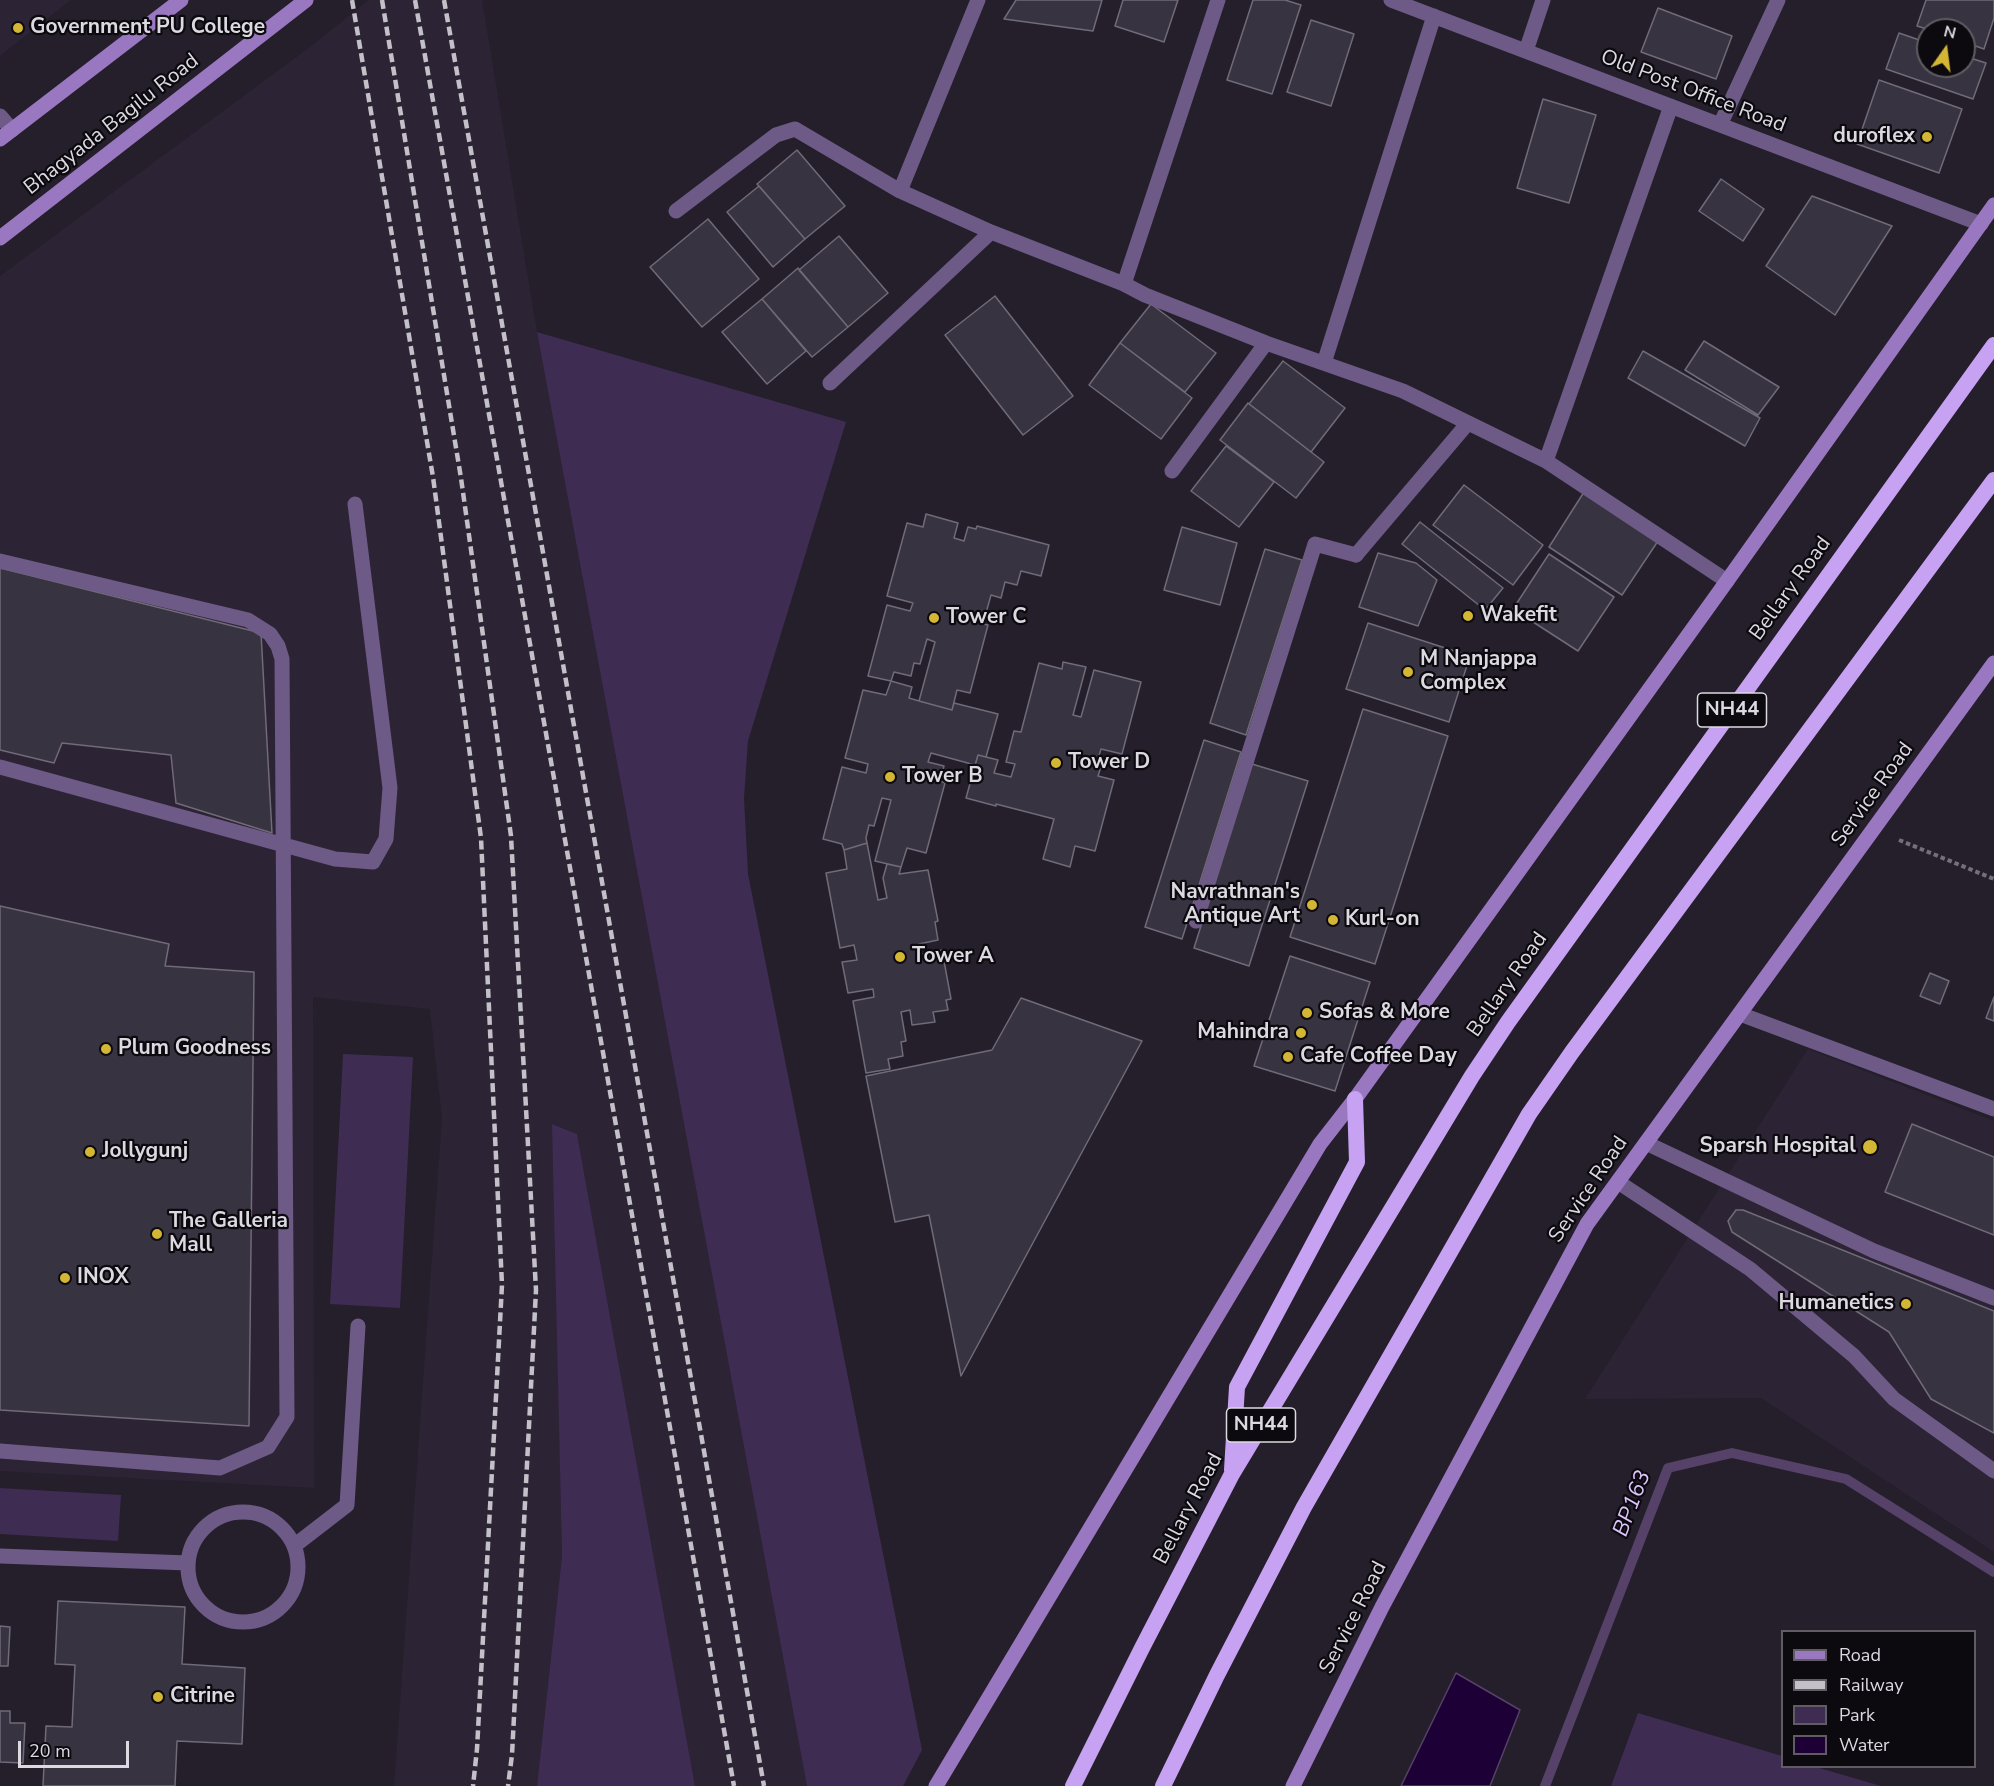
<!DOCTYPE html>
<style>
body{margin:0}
#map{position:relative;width:1994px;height:1786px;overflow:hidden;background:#241f2b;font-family:"Nunito Sans",sans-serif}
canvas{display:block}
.legend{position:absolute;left:1781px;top:1630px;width:195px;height:138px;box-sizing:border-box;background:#0c0a0f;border:2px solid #5f5d63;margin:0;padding:8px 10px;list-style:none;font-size:18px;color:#dcd9e1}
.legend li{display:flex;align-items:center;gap:12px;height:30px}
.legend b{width:30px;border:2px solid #5f5d63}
.north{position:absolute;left:1916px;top:18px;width:60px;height:60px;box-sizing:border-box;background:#0c0a0f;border:2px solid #5f5d63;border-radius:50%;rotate:14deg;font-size:16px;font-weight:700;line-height:24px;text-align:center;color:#dcd9e1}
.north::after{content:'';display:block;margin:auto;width:21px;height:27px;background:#d4b635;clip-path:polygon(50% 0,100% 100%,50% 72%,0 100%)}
.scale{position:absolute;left:18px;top:1741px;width:111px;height:27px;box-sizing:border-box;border:3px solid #dcd9e1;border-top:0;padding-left:8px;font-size:18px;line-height:21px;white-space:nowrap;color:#dcd9e1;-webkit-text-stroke:4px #0c0a0f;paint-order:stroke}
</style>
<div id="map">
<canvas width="1994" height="1786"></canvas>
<ul class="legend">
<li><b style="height:8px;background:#9a78c1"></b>Road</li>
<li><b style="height:8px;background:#c3c0c8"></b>Railway</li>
<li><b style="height:16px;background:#3f2c53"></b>Park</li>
<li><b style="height:16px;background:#1d0035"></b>Water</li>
</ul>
<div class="north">N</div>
<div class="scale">20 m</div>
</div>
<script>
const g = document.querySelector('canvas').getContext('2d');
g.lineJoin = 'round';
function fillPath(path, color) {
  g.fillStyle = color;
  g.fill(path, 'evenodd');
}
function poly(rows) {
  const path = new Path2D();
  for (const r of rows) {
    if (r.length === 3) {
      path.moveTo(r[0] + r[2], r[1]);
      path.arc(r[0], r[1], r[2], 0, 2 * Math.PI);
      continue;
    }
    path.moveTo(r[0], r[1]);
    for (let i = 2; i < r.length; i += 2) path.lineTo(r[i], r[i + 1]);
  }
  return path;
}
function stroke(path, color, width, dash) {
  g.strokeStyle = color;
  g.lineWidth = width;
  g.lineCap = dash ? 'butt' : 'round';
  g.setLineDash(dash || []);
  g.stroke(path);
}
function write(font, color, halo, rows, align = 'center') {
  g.font = font + ' "Nunito Sans",sans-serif';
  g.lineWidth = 4.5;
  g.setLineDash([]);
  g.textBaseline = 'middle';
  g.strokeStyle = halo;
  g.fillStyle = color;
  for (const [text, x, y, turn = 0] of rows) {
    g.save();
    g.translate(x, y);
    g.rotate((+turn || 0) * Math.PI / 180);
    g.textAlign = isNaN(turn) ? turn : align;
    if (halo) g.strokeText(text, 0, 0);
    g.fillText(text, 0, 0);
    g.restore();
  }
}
fillPath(poly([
 [0,0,71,0,0,56],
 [369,0,482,0,537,332,807,1786,695,1786,577,1134,553,1124,562,1556,537,1786,394,1786,442,1118,430,1009,313,997,314,1488,0,1471,0,276,306,50],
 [1808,1049,1994,1121,1994,1552,1761,1398,1585,1399]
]), '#2c2335');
fillPath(poly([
 [537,332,846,422,748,741,744,798,748,874,922,1750,903,1786,807,1786],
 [343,1054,413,1057,400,1308,330,1304],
 [552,1124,577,1134,695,1786,537,1786,562,1556],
 [0,1488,121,1495,118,1541,0,1534],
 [1638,1713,1782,1756,1782,1766,1816,1767,1881,1786,1611,1786]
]), '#3f2c53');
const water = poly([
 [1456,1673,1520,1710,1490,1786,1401,1786,1456,1673]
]);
fillPath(water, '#1d0035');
stroke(water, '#564169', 1.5);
stroke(poly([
 [1545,1786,1668,1468,1732,1453,1846,1479,1994,1572]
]), '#564169', 10);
const building = poly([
 [1016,0,1102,0,1093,31,1004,19,1016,0],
 [1123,0,1178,0,1164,42,1115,26,1123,0],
 [1253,0,1285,0,1301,5,1272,94,1227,80,1253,0],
 [1926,0,1994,0,1994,18,1984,49,1964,42,1964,30,1930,30,1917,26,1926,0],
 [1658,8,1732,36,1716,79,1641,52,1658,8],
 [1311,20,1354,34,1331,106,1287,92,1311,20],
 [1899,33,1928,43,1928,66,1964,66,1964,56,1986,63,1973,99,1886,69,1899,33],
 [1879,80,1962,109,1939,173,1857,144,1879,80],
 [1543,99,1596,115,1569,203,1517,188,1543,99],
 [797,150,845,206,805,239,757,184,797,150],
 [1721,179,1764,209,1743,241,1699,211,1721,179],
 [759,186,805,239,773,267,727,212,759,186],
 [1812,196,1892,226,1835,315,1766,266,1812,196],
 [708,219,759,279,702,327,650,267,708,219],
 [839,236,888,293,848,327,799,270,839,236],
 [798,268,848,327,812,357,762,299,798,268],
 [995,296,1073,396,1023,435,945,335,995,296],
 [762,299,806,351,767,384,722,332,762,299],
 [1151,304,1216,353,1185,392,1120,343,1151,304],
 [1704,341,1779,387,1758,415,1685,370,1704,341],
 [1120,343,1192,398,1161,439,1089,385,1120,343],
 [1643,351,1760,418,1745,446,1628,378,1643,351],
 [1283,361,1345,408,1311,452,1249,404,1283,361],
 [1248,403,1324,462,1296,498,1220,440,1248,403],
 [1226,446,1274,482,1239,527,1191,491,1226,446],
 [1464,485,1543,545,1513,585,1433,525,1464,485],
 [1584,492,1658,541,1622,595,1549,547,1584,492],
 [926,514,958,523,954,538,964,541,968,527,976,529,977,526,1049,545,1041,576,1021,571,1017,585,1005,582,1001,598,991,595,983,624,988,625,970,693,957,690,952,710,919,701,935,642,927,639,920,664,914,663,911,676,894,672,891,681,868,676,887,605,910,611,913,603,887,596,907,523,923,527,926,514],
 [1420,522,1503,588,1485,610,1402,544,1420,522],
 [1182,527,1237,543,1220,605,1164,590,1182,527],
 [1265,549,1302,560,1246,735,1210,723,1265,549],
 [1378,553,1416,563,1437,580,1418,626,1359,607,1378,553],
 [1549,554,1614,597,1578,651,1513,609,1549,554],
 [0,568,261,633,272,833,176,803,171,755,62,743,54,763,0,750,0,568],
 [1368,623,1470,656,1449,722,1346,689,1368,623],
 [1063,662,1086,667,1073,715,1081,717,1094,670,1141,682,1122,754,1101,749,1098,759,1103,760,1098,776,1114,780,1095,851,1075,846,1070,867,1043,859,1054,819,996,804,996,806,966,798,978,755,998,760,994,773,1011,777,1015,764,1006,762,1014,731,1021,732,1039,663,1062,669,1063,662],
 [891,681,912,687,909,698,919,701,952,710,954,703,998,714,986,757,978,755,975,765,931,753,928,762,944,766,940,781,945,783,926,853,907,848,901,867,875,861,891,800,882,798,874,826,869,825,866,838,867,843,844,850,842,844,823,839,842,767,866,773,868,764,845,758,863,690,886,695,891,681],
 [1363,709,1448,736,1375,964,1290,937,1363,709],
 [1204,740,1241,752,1182,939,1145,927,1204,740],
 [1252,764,1308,781,1249,966,1194,948,1252,764],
 [867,843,878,900,887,898,883,878,887,864,901,867,899,874,928,870,938,921,935,922,938,940,919,944,921,954,942,950,951,999,946,1000,948,1010,933,1012,935,1022,912,1025,910,1010,901,1012,906,1041,901,1042,903,1056,888,1059,890,1069,866,1073,853,1001,874,997,873,989,848,993,842,962,857,960,854,945,840,948,826,873,847,869,844,850,867,843],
 [0,906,169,944,165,966,254,972,249,1426,0,1410,0,906],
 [1290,956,1370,982,1335,1091,1254,1066,1290,956],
 [1930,973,1949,981,1940,1004,1920,996,1930,973],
 [1994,997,1994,1021,1986,1018,1994,997],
 [1021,998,1142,1041,961,1376,929,1215,895,1222,866,1076,992,1050,1021,998],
 [1912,1124,1994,1157,1994,1235,1885,1192,1912,1124],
 [1736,1210,1743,1210,1994,1311,1994,1433,1931,1399,1889,1332,1732,1232,1728,1221,1736,1210],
 [58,1601,185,1607,182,1664,245,1668,242,1744,177,1741,175,1786,43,1786,46,1726,72,1727,75,1665,55,1664,58,1601],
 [0,1626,10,1627,8,1666,0,1666,0,1626],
 [0,1711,10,1711,10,1723,25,1723,23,1763,0,1762,0,1711]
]);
fillPath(building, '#383340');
stroke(building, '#706a79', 1.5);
stroke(poly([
 [1899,840,1994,879]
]), '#74707a', 4, [4.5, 3]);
stroke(poly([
 [0,116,12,130],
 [0,561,248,620,270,634,278,646,282,659,287,1417,268,1447,220,1468,0,1451],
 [0,767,335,859,373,862,386,839,390,788,355,504],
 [1196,921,1315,544,1356,555],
 [1740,1014,1994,1109],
 [1646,1143,1874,1251,1994,1298],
 [1618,1182,1750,1269,1854,1356,1894,1399,1994,1471]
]), '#6e5a87', 15);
stroke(poly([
 [978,0,900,191,991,232,1124,284,1145,295,1266,343,1403,391,1546,461,1727,581],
 [1391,0,1981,224],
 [1526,51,1543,0],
 [1720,125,1778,0],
 [676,211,776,135,795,129,900,191],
 [1124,284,1218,0],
 [1324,363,1434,16],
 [830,383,991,232],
 [1546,461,1671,106],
 [1172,471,1266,343],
 [1356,555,1468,423],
 [243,1567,55],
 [294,1546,347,1505,358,1326],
 [0,1556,188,1563]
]), '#6e5a87', 15);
stroke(poly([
 [0,139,181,0],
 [0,238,306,0],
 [936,1786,1320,1144,1355,1099,1727,581,1994,205],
 [1293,1786,1382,1607,1587,1224,1994,663]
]), '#9a78c1', 15);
stroke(poly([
 [1232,1470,1237,1387,1357,1162,1355,1099],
 [1073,1786,1142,1648,1232,1474,1472,1076,1508,1022,1994,345],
 [1163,1786,1217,1675,1304,1507,1529,1114,1572,1052,1994,480]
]), '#c8a2f2', 16);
stroke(poly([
 [352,0,433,477,481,838,502,1285,477,1749,473,1786],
 [382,0,461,478,511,836,536,1290,512,1755,508,1786],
 [415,0,734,1786],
 [444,0,764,1786]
]), '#c3c0c8', 4.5, [9, 4.5]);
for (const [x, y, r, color] of [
 [18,28,6,"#d4b635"],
 [1927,137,6,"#d4b635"],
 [1468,616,6,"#d4b635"],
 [934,618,6,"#d4b635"],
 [1408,672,6,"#d4b635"],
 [1056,763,6,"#d4b635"],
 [890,777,6,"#d4b635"],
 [1312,905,6,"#d4b635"],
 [1333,920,6,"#d4b635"],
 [900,957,6,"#d4b635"],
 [1307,1013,6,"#d4b635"],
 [1301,1033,6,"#d4b635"],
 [106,1049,6,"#d4b635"],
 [1288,1057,6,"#d4b635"],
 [1870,1147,8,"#d4b635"],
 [90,1152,6,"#d4b635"],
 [157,1234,6,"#d4b635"],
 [65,1278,6,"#d4b635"],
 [1906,1304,6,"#d4b635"],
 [158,1697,6,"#d4b635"]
]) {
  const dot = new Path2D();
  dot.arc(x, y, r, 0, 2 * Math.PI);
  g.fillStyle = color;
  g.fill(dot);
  stroke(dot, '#0c0a0f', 2);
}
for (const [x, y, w] of [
 [1732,710,69],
 [1261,1425,69]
]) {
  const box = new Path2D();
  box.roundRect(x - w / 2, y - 17, w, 34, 4.5);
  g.fillStyle = '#0c0a0f';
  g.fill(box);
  stroke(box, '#dcd9e1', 1.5);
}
write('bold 20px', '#dcd9e1', null, [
 ["NH44",1732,710],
 ["NH44",1261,1425]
]);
write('bold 21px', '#dcd9e1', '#0c0a0f', [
 ["Government PU College",30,28],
 ["duroflex",1915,137,"right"],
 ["Wakefit",1480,616],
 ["Tower C",946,618],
 ["M Nanjappa",1420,660],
 ["Complex",1420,684],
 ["Tower D",1068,763],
 ["Tower B",902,777],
 ["Navrathnan's",1300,893,"right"],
 ["Antique Art",1300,917,"right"],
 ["Kurl-on",1345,920],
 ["Tower A",912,957],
 ["Sofas & More",1319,1013],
 ["Mahindra",1289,1033,"right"],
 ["Plum Goodness",118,1049],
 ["Cafe Coffee Day",1300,1057],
 ["Sparsh Hospital",1856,1147,"right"],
 ["Jollygunj",102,1152],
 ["The Galleria",169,1222],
 ["Mall",169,1246],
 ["INOX",77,1278],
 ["Humanetics",1894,1304,"right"],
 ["Citrine",170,1697]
], 'left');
write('21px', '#dcd9e1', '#0c0a0f', [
 ["Old Post Office Road",1693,92,21],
 ["Bhagyada Bagilu Road",112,125,-38],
 ["Bellary Road",1791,589,-54],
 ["Service Road",1873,795,-54],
 ["Bellary Road",1508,985,-55],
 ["Service Road",1589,1190,-56],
 ["Bellary Road",1189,1509,-62],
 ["Service Road",1354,1618,-63]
]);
write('italic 22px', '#ddc4fc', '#0c0a0f', [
 ["BP163",1633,1504,-69]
]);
</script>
